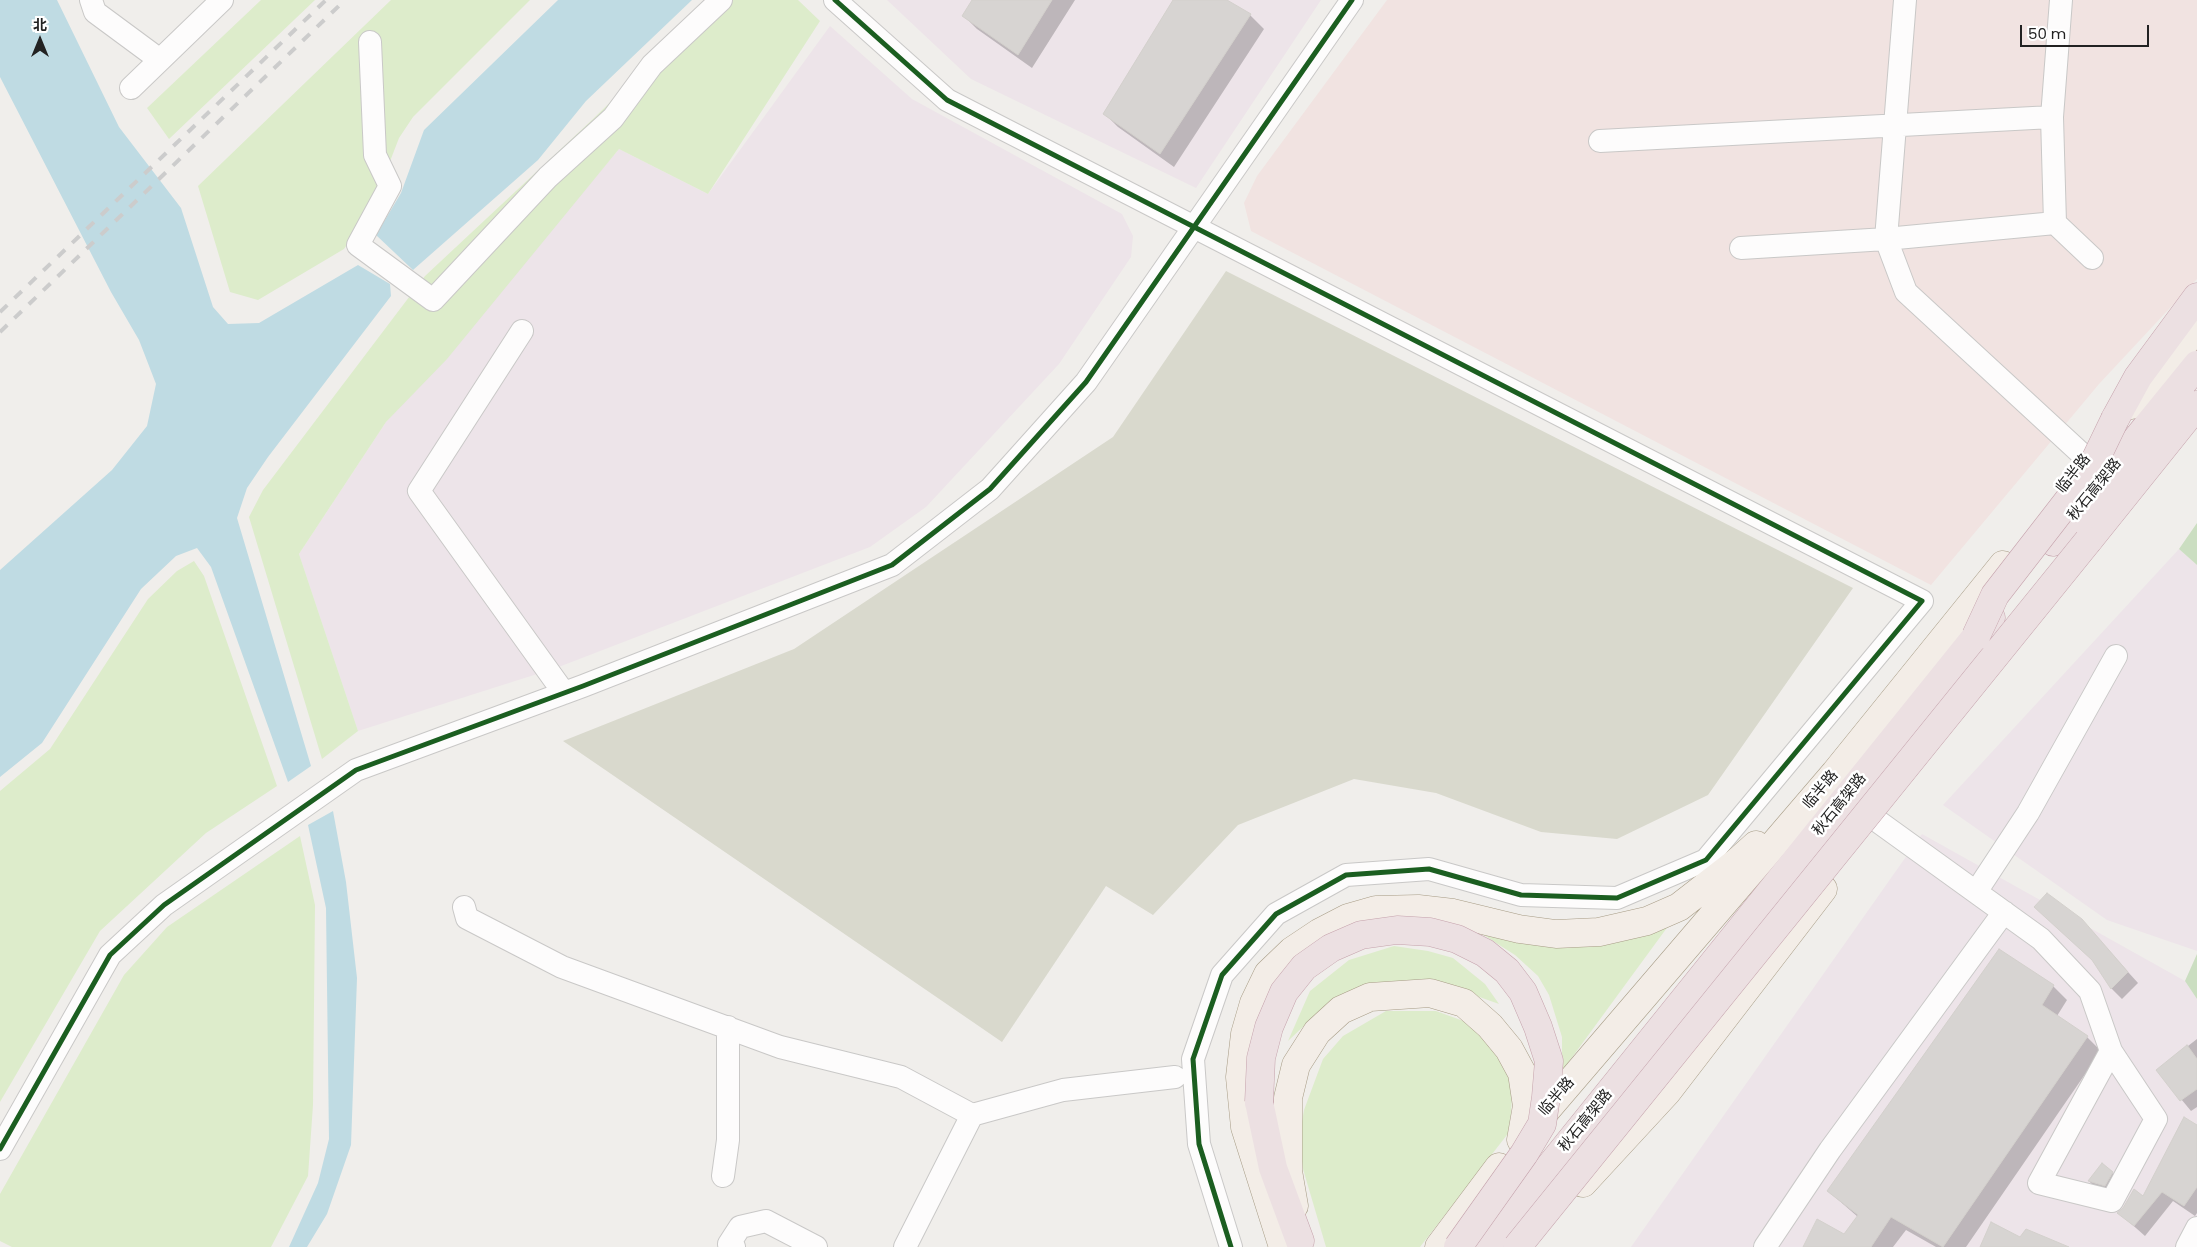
<!DOCTYPE html>
<meta charset="utf-8">
<style>
body{margin:0}
#map{position:relative;width:2197px;height:1247px;overflow:hidden;background:#f0eeeb;font-family:Poppins,"Noto Sans SC",sans-serif}
canvas{display:block}
.north{position:absolute;left:15px;top:15px;width:50px;height:50px;-webkit-text-stroke:4px #fff;paint-order:stroke;rotate:0deg;font-size:14px;font-weight:700;line-height:20px;text-align:center;color:#222}
.north::after{content:'';display:block;margin:auto;width:18px;height:22px;background:#222;clip-path:polygon(50% 0,100% 100%,50% 72%,0 100%)}
.scale{position:absolute;left:2020px;top:25px;width:129px;height:22px;box-sizing:border-box;border:2px solid #222;border-top:0;padding-left:6px;font-size:15px;line-height:18px;white-space:nowrap;color:#222;-webkit-text-stroke:4px #fff;paint-order:stroke}
</style>
<div id="map">
<canvas width="2197" height="1247"></canvas>
<div class="north">北</div>
<div class="scale">50 m</div>
</div>
<script>
const g = document.querySelector('canvas').getContext('2d');
g.lineJoin = 'round';
function fillPath(path, color) {
  g.fillStyle = color;
  g.fill(path, 'evenodd');
}
function poly(rows) {
  const path = new Path2D();
  for (const r of rows) {
    path.moveTo(r[0], r[1]);
    for (let i = 2; i < r.length; i += 2) path.lineTo(r[i], r[i + 1]);
  }
  return path;
}
function stroke(path, color, width, dash) {
  g.strokeStyle = color;
  g.lineWidth = width;
  g.lineCap = dash ? 'butt' : 'round';
  g.setLineDash(dash || []);
  g.stroke(path);
}
function write(font, color, halo, rows, align = 'center') {
  g.font = font + ' Poppins,"Noto Sans SC",sans-serif';
  g.lineWidth = 5;
  g.setLineDash([]);
  g.textBaseline = 'middle';
  g.strokeStyle = halo;
  g.fillStyle = color;
  for (const [text, x, y, turn = 0] of rows) {
    g.save();
    g.translate(x, y);
    g.rotate((+turn || 0) * Math.PI / 180);
    g.textAlign = isNaN(turn) ? turn : align;
    if (halo) g.strokeText(text, 0, 0);
    g.fillText(text, 0, 0);
    g.restore();
  }
}
fillPath(poly([
 [1387,0,2197,0,2197,279,2099,384,1931,585,1251,231,1244,203,1257,176]
]), '#f1e3e1');
fillPath(poly([
 [887,0,1321,0,1196,188,971,79],
 [830,26,912,99,1122,214,1133,236,1131,257,1059,364,926,507,870,547,556,668,358,731,299,554,386,422,619,149,708,194],
 [2179,549,2197,565,2197,951,2107,920,1943,805],
 [1922,834,2185,981,2197,999,2197,1247,1631,1247]
]), '#ede4e9');
fillPath(poly([
 [1226,271,1853,588,1708,795,1617,839,1541,832,1436,793,1354,779,1238,825,1153,915,1106,886,1002,1042,563,741,794,649,1113,437]
]), '#d9d9cd');
fillPath(poly([
 [261,0,315,0,169,139,147,108],
 [391,0,530,0,413,117,399,138,372,208,344,249,258,300,230,292,198,186],
 [715,0,798,0,820,21,708,194,619,149,447,359,386,422,299,554,358,731,322,759,249,517,263,490,425,276,593,119],
 [194,561,204,576,277,786,206,833,100,931,0,1102,0,791,50,749,148,599,177,571],
 [300,836,315,905,313,1105,308,1176,271,1247,12,1247,0,1241,0,1194,124,975,167,927],
 [1669,925,1562,1071,1562,1037,1549,995,1538,976,1515,955,1479,932,1580,947,1638,937],
 [1394,946,1428,951,1453,958,1485,984,1499,1004,1471,994,1426,982,1385,982,1351,992,1326,1005,1288,1041,1310,991,1349,960],
 [1386,1011,1436,1011,1469,1023,1492,1044,1508,1071,1512,1095,1510,1131,1420,1247,1326,1247,1303,1169,1299,1139,1304,1110,1323,1059,1343,1036]
]), '#ddeccb');
fillPath(poly([
 [2197,523,2197,565,2179,549],
 [2197,954,2197,999,2185,981]
]), '#cbdec1');
fillPath(poly([
 [0,0,57,0,119,127,181,208,213,307,228,324,259,323,358,265,390,284,391,296,268,457,247,488,237,518,311,766,288,782,211,567,197,548,176,556,141,589,42,743,0,777,0,570,112,470,147,426,156,384,139,340,111,292,0,77],
 [558,0,692,0,586,101,538,160,413,270,376,235,401,193,424,130],
 [333,811,346,882,357,978,351,1145,327,1214,307,1247,289,1247,318,1183,329,1139,326,908,308,825]
]), '#bfdbe3');
fillPath(poly([
 [973,0,1075,0,1032,68,977,29,963,15],
 [1174,0,1225,0,1250,15,1264,29,1174,167,1118,127,1104,113],
 [2081,920,2138,983,2122,999,2112,989,2094,961],
 [2053,986,2067,1000,2057,1016,2087,1037,2101,1051,1966,1247,1936,1247,1906,1230,1893,1247,1804,1247,1844,1236,1858,1217,1828,1191],
 [2197,1039,2197,1107,2191,1111,2157,1070],
 [2197,1127,2197,1213,2195,1216,2173,1201,2145,1236,2119,1213,2143,1198],
 [2112,1173,2122,1183,2099,1192,2089,1181]
]), '#0003');
const building = poly([
 [972,0,1052,0,1018,55,962,16,972,0],
 [1173,0,1227,0,1251,14,1160,154,1103,114,1173,0],
 [2047,893,2082,919,2128,972,2111,989,2092,960,2034,907,2047,893],
 [1999,949,2054,985,2042,1005,2088,1036,1943,1247,1891,1217,1871,1247,1803,1247,1817,1219,1844,1234,1858,1215,1827,1191,1999,949],
 [2187,1045,2197,1059,2197,1089,2180,1101,2156,1070,2187,1045],
 [2184,1117,2197,1125,2197,1187,2184,1206,2162,1192,2134,1226,2117,1213,2123,1208,2134,1189,2143,1196,2184,1117],
 [2102,1163,2113,1172,2105,1186,2088,1181,2102,1163],
 [1991,1222,2020,1237,2026,1229,2069,1247,1980,1247,1991,1222]
]);
fillPath(building, '#d7d4d2');
stroke(building, '#d3d0cc', 1);
const minor = poly([
 [91,0,95,12,160,60],
 [835,0,947,100,1922,601,1706,860,1617,898,1521,895,1429,869,1346,875,1276,914,1222,975,1193,1059,1199,1144,1231,1247],
 [1905,0,1886,239,1906,292,2086,458],
 [370,42,375,155,390,186,358,245,433,300,548,177,613,118,652,65,721,0],
 [131,88,222,0],
 [2052,117,2055,223],
 [1600,141,2052,117,2061,0],
 [1741,248,1886,239,2055,223,2092,258],
 [522,331,419,491,564,693],
 [1876,820,2041,939,2090,991,2111,1051,2039,1183,2112,1201,2156,1119,2111,1051],
 [1976,892,2028,813,2116,656],
 [464,907,467,918,562,967,780,1047,901,1077,972,1115,1063,1090,1175,1077],
 [0,1149,110,955,164,905,356,770,583,686,892,565,990,489,1086,382,1352,0],
 [723,1176,728,1140,728,1027],
 [734,1247,729,1244,740,1227,766,1221,816,1247],
 [905,1247,972,1115],
 [1765,1247,1830,1150,2004,912],
 [2187,1247,2197,1228]
]);
const major = poly([
 [2131,405,2197,328],
 [1536,1122,1835,773,2003,565],
 [1583,1183,1667,1092,1823,889],
 [1294,1206,1288,1171,1288,1098,1296,1065,1317,1032,1341,1010,1370,997,1430,993,1464,1003,1490,1026,1509,1049,1522,1073,1527,1106,1521,1140],
 [1283,1247,1245,1127,1240,1077,1245,1034,1254,1003,1268,974,1292,951,1319,933,1348,918,1376,910,1418,909,1453,913,1519,929,1556,934,1599,932,1647,921,1679,907,1737,862,1756,845],
 [1439,1247,1499,1167]
]);
const highway = poly([
 [2115,419,2138,377,2197,297],
 [2088,541,2197,405],
 [2053,542,2197,365],
 [1259,1102,1273,1168,1300,1241],
 [1485,1247,1991,618]
]);
stroke(minor, '#c9c8c7', 24);
stroke(major, '#a79c86', 29);
stroke(highway, '#c5a2ac', 29);
stroke(minor, '#fdfcfc', 22);
stroke(major, '#f3ede7', 28);
stroke(highway, '#ece0e2', 28);
stroke(poly([
 [0,312,326,0],
 [0,332,345,0]
]), '#ccc', 4, [10, 10]);
const highwayBridge = poly([
 [1976,636,1995,595,2088,475,2115,419],
 [1259,1102,1261,1058,1269,1027,1284,992,1304,967,1331,948,1361,935,1397,930,1430,932,1457,939,1485,953,1507,971,1523,992,1538,1027,1549,1061,1546,1097,1542,1124,1524,1154,1458,1247],
 [1517,1247,2088,541]
]);
stroke(highwayBridge, '#c5a2ac', 29, []);
stroke(highwayBridge, '#ece0e2', 28);
stroke(poly([
 [835,0,947,100,1922,601,1706,860,1617,898,1521,895,1429,869,1346,875,1276,914,1222,975,1193,1059,1199,1144,1231,1247],
 [0,1149,110,955,164,905,356,770,583,686,892,565,990,489,1086,382,1352,0]
]), '#1b5e20', 5);
write('15px', '#222', '#fff', [
 ["临半路",2074,474,-52],
 ["秋石高架路",2095,490,-51],
 ["临半路",1821,790,-50],
 ["秋石高架路",1840,805,-51],
 ["临半路",1557,1097,-49],
 ["秋石高架路",1586,1121,-51]
]);
</script>
